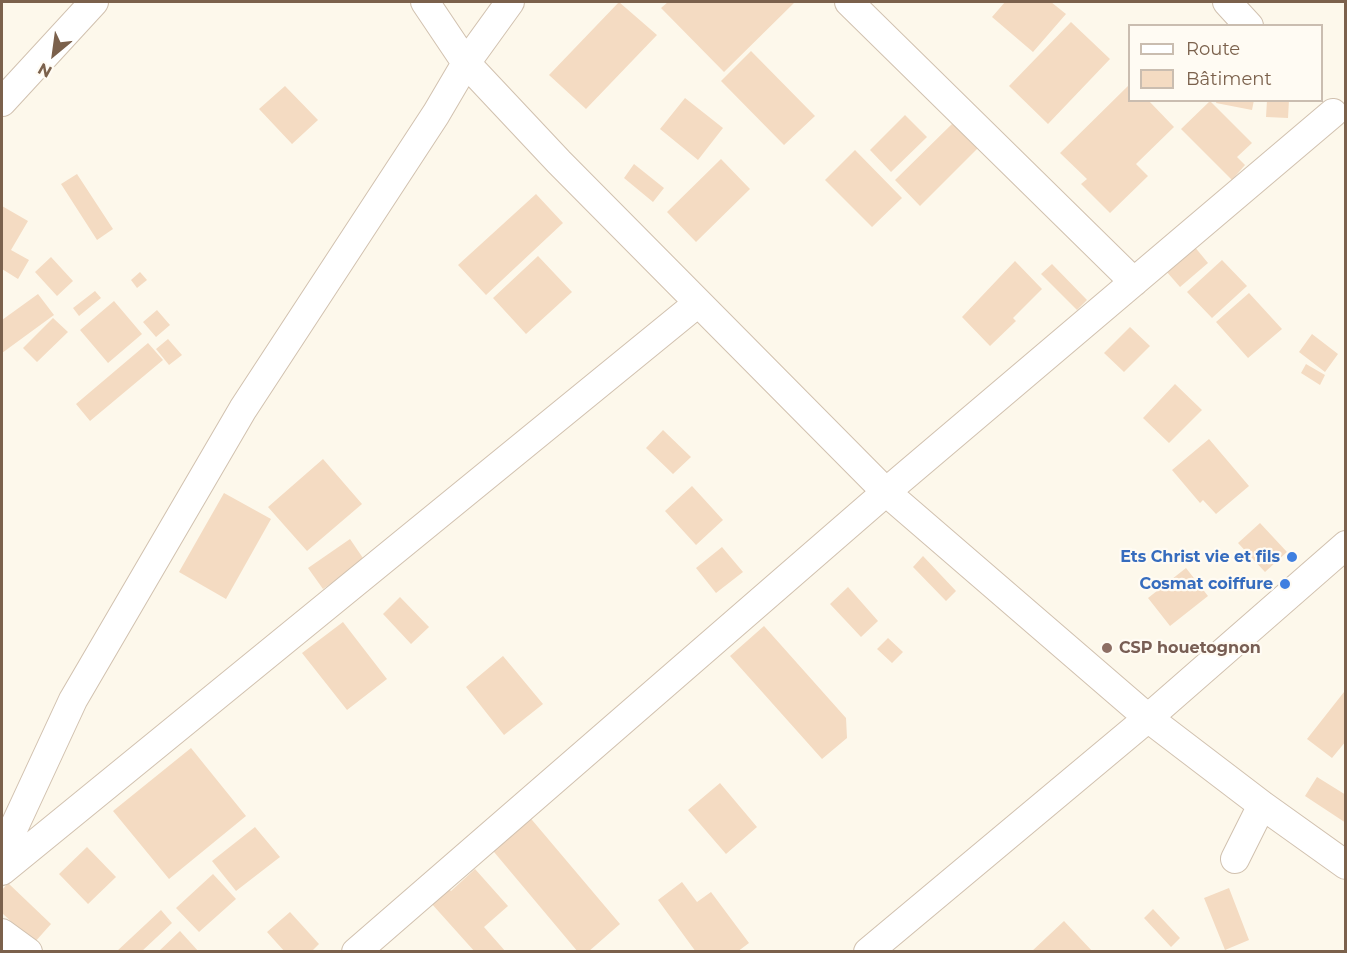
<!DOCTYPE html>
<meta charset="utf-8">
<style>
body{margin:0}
#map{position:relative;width:1347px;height:953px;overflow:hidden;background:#fdf8eb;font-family:Montserrat,sans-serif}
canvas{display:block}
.frame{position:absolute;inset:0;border:3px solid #7b614c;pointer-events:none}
.legend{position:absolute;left:1128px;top:24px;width:195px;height:78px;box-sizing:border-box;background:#fffbf3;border:2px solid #cabdb0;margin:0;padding:8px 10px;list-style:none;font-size:18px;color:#7b614c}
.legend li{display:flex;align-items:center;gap:12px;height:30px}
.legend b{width:30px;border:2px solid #cabdb0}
.north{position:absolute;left:24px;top:24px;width:60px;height:60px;-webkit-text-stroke:4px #fffbf3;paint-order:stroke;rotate:209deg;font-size:16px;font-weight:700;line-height:24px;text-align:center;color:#7b614c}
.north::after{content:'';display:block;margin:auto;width:21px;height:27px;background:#7b614c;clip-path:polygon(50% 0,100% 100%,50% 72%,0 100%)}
</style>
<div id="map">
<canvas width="1347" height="953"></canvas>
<div class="frame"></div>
<ul class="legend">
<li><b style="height:8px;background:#fff"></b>Route</li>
<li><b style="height:16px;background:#f4dbc2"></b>Bâtiment</li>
</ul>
<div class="north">N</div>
</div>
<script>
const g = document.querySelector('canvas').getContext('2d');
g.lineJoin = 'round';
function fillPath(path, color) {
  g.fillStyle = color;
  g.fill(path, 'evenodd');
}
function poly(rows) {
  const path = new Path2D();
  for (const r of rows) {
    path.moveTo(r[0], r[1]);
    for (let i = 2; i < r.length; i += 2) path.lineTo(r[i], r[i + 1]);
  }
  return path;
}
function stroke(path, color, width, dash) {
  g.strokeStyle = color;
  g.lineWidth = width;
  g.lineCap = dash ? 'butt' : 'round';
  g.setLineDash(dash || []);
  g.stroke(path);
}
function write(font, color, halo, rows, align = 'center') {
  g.font = font + ' Montserrat,sans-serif';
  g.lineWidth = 4.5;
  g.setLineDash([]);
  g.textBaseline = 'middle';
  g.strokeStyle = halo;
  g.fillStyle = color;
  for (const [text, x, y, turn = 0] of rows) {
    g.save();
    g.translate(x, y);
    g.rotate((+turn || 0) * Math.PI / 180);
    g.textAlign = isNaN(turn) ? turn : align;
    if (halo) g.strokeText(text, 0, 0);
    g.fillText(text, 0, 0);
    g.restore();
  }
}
fillPath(poly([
 [619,2,657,35,586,109,549,75],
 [668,2,795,2,724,72,661,8],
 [1005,2,1051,2,1066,14,1033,52,992,17],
 [1071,22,1110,59,1048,124,1009,86],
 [751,51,815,116,784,145,721,81],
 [1130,84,1130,100,1148,100,1174,127,1136,164,1148,176,1110,213,1081,184,1087,179,1060,153],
 [285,86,318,120,292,144,259,109],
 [685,98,723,128,698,160,660,129],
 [1217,100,1254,100,1252,110,1216,103],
 [1267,100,1289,100,1288,118,1266,117],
 [1210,101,1252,143,1237,157,1245,165,1232,180,1181,129],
 [905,115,927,137,891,172,870,150],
 [953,123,978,148,920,206,895,180],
 [855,150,902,198,872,227,825,180],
 [721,159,750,189,696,242,667,212],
 [634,164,664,188,653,202,624,178],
 [77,174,113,229,97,240,61,184],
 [536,194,563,223,486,295,458,265],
 [2,206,28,221,11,250,29,260,18,279,2,269],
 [1194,246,1208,263,1180,287,1166,271],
 [538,256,572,292,526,334,493,298],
 [51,257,73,281,57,296,35,272],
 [1222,260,1247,286,1212,318,1187,292],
 [1015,261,1042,289,1013,318,1016,321,990,346,962,317],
 [1052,264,1087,300,1077,310,1041,274],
 [140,272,147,280,137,288,131,280],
 [95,291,101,298,79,316,73,308],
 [1249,293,1282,329,1248,358,1216,322],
 [38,294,54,315,2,353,2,320],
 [114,301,142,334,108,363,80,330],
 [157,310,170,325,156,337,143,322],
 [53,318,68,332,37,362,23,348],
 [1130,327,1150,346,1124,372,1104,353],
 [1312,334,1338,354,1325,372,1299,352],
 [168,339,182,355,169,365,156,349],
 [148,343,163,360,90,421,76,404],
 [1306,364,1325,375,1320,385,1301,373],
 [1175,384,1202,410,1169,443,1143,418],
 [663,430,691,457,673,474,646,448],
 [1209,439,1249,486,1216,514,1203,500,1200,503,1172,470],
 [323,459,362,504,307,551,268,507],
 [692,486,723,520,696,545,665,511],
 [224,493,271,519,226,599,179,572],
 [1260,523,1287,552,1265,572,1238,543],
 [350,539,365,561,323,589,308,568],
 [722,547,743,572,716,593,696,568],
 [923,556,956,591,946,601,913,567],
 [1186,568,1208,596,1170,626,1148,598],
 [848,587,878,621,861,637,830,604],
 [400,597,429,627,411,644,383,614],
 [343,622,387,679,347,710,302,653],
 [764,626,846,718,847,738,822,759,730,656],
 [888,638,903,652,892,663,877,649],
 [503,656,543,704,504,735,466,687],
 [1344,692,1346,693,1346,741,1332,758,1307,739],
 [191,748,246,816,169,879,113,811],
 [1317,777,1346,795,1346,823,1305,796],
 [720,783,757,827,726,854,688,810],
 [527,814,620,924,588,952,578,952,489,846],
 [255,827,280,857,236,891,212,861],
 [87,847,116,877,88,904,59,874],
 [475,869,508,906,484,927,506,952,475,952,431,903,448,888,451,891],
 [213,874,236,899,199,932,176,908],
 [682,882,697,902,711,892,749,943,737,952,696,952,658,900],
 [8,883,51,924,34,943,2,913,2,890],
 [1229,888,1249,940,1225,950,1204,898],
 [1153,909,1180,938,1171,947,1144,918],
 [161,910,172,923,141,952,116,952],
 [290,912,319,944,311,952,285,952,267,932],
 [1064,921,1093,952,1031,952],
 [180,931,199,952,158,952]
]), '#f4dbc2');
const street = poly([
 [425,2,466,63,559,162,886,492,1148,718,1262,805,1346,865],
 [849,2,1134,282],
 [1227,2,1249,26],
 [2,102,94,2],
 [2,853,73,700,243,409,436,114,466,63,510,2],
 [1235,859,1262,805],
 [2,871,698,303],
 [2,933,28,952],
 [356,952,886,492,1333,113],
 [868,952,1148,718,1346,545]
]);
stroke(street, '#d1c1af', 30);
stroke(street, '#fff', 28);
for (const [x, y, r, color] of [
 [1292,557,6,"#3f7fe0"],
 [1285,584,6,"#3f7fe0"],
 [1107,648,6,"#8d6e63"]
]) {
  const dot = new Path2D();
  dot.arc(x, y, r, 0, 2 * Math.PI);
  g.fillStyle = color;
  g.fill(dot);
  stroke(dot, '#fffbf3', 2);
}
write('bold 16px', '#366cbe', '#fffbf3', [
 ["Ets Christ vie et fils",1280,557],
 ["Cosmat coiffure",1273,584]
], 'right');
write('bold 16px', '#785e54', '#fffbf3', [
 ["CSP houetognon",1119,648]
], 'left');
</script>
